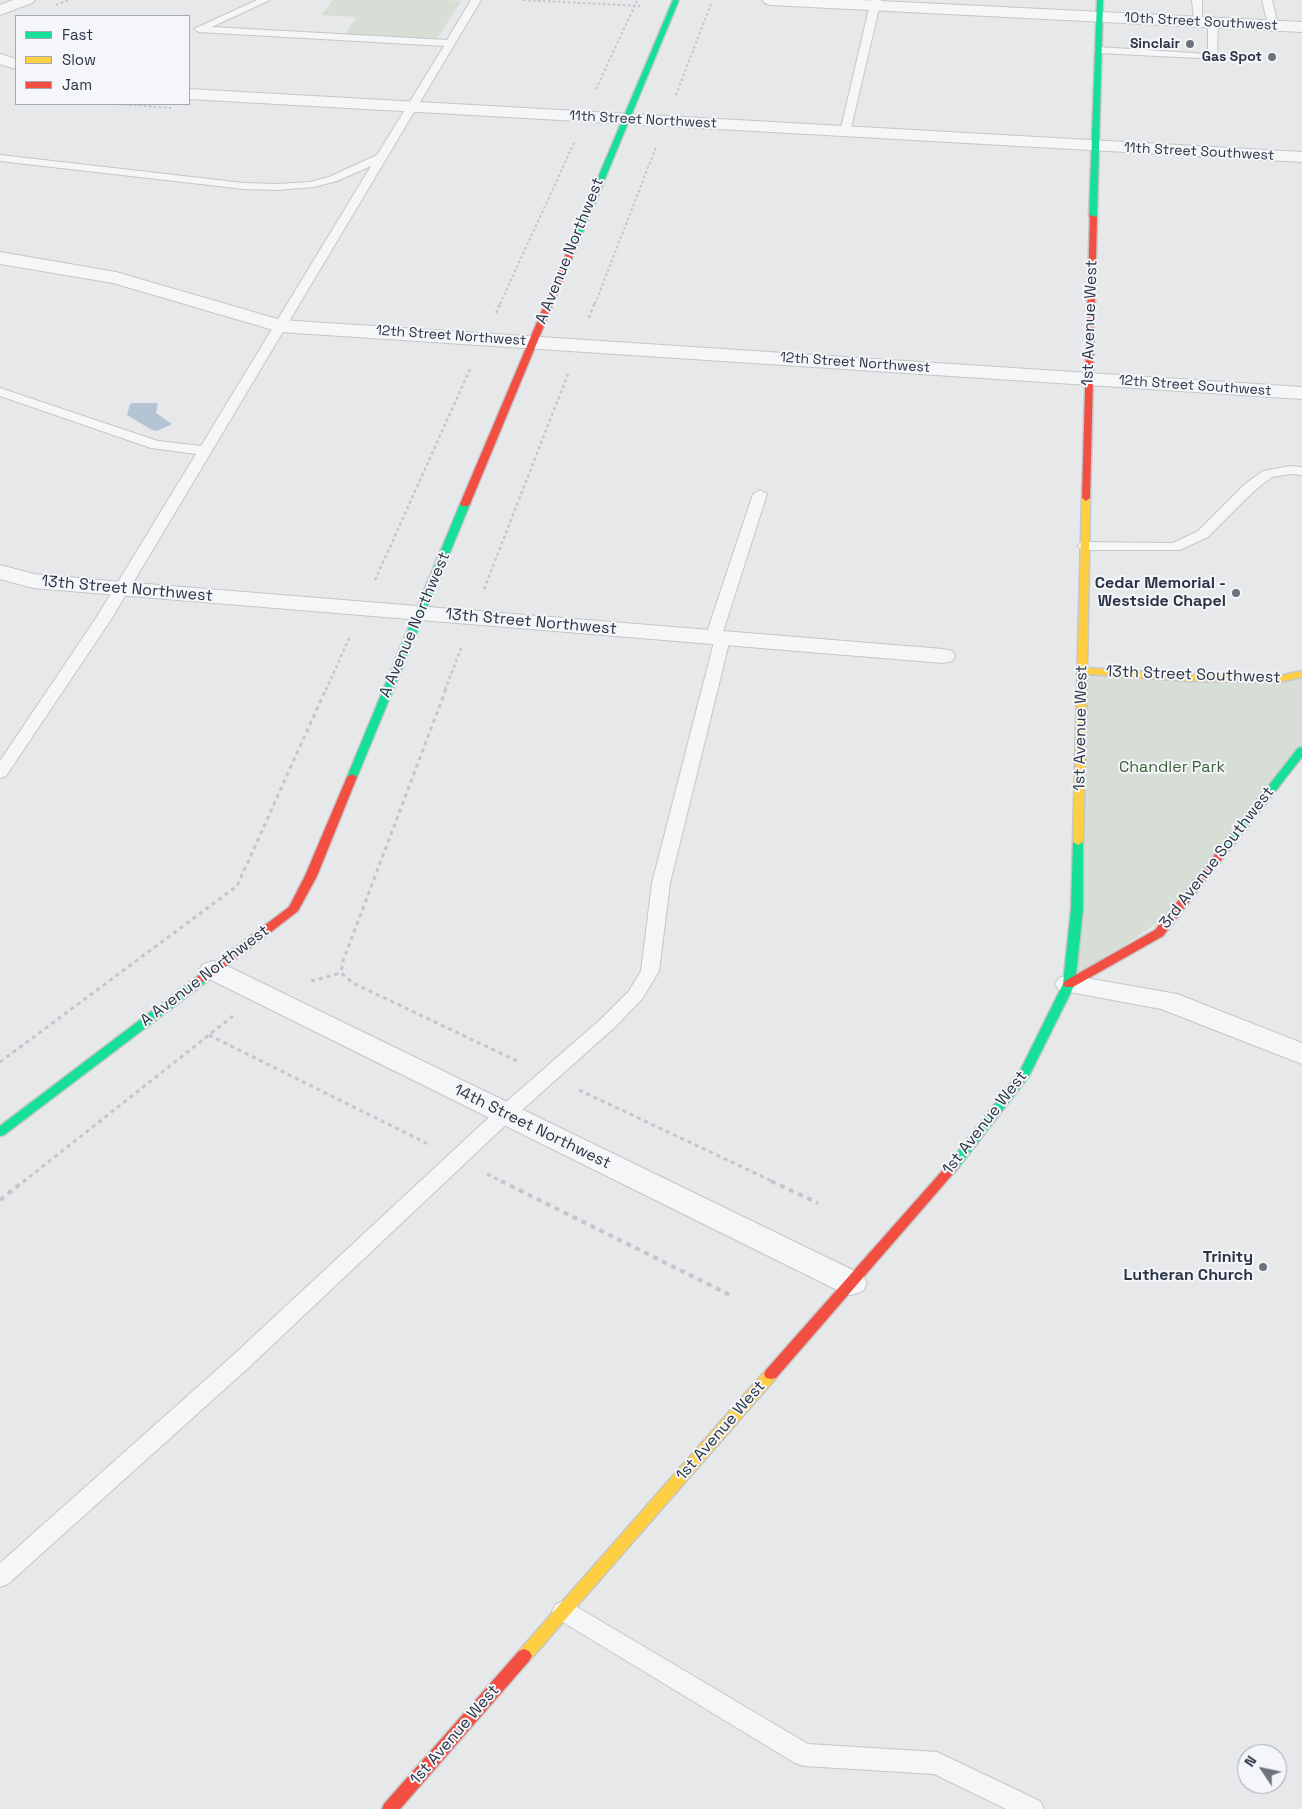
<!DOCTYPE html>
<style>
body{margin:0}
#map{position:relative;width:1302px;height:1809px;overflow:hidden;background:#e6e8ea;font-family:"Space Grotesk",sans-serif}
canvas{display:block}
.legend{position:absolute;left:15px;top:15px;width:175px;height:90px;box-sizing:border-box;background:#f4f6f9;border:1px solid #a4a8b1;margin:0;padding:6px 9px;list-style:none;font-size:15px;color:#2b3445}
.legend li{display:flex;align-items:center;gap:10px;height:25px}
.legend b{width:25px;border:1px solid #a4a8b1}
.north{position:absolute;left:1237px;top:1744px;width:50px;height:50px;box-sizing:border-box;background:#f4f6f9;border:1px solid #a4a8b1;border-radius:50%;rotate:304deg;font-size:14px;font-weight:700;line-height:20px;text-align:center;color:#2b3445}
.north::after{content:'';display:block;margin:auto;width:18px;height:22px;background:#6c737f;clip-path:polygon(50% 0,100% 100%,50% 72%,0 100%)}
</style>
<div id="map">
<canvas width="1302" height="1809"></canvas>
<ul class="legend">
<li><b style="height:6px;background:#16e098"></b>Fast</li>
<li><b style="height:6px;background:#ffcf43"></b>Slow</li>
<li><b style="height:6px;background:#f24e42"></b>Jam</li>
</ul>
<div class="north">N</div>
</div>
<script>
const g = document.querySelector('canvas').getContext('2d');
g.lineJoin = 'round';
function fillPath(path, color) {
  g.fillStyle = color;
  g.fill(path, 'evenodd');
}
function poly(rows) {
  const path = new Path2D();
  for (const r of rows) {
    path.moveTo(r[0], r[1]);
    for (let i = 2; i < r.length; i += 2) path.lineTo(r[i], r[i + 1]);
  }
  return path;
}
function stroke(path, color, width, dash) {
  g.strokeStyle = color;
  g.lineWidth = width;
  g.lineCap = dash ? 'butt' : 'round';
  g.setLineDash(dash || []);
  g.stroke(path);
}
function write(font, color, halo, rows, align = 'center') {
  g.font = font + ' "Space Grotesk",sans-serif';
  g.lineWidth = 4;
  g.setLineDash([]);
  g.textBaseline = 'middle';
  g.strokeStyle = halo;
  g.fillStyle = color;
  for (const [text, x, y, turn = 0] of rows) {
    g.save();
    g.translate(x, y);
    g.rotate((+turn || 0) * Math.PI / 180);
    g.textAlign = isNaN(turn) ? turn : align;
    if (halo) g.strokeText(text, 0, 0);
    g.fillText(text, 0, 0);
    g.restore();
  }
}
fillPath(poly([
 [333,0,444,0,461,1,437,39,345,34,357,17,321,15],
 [1083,671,1302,674,1302,750,1177,909,1069,984]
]), '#d6ded6');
fillPath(poly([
 [133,403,158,403,156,413,172,424,157,431,152,430,127,415,130,404]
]), '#b4c4d5');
const lane = poly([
 [257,0,270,0,212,27,447,40,471,0,481,0,112,618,6,776,0,778,0,761,96,618,196,454,151,448,0,396,0,388,158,441,201,446,371,166,337,181,314,187,276,190,244,189,0,161,0,155,244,183,276,184,310,182,329,177,377,155,444,46,199,32,194,29,257,0],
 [871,0,881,0,850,132,845,135,840,132,871,0],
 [1192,0,1202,0,1202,24,1196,24,1194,22,1192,0],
 [1262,0,1272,0,1278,25,1276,27,1270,27,1268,25,1262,0],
 [1213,19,1218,22,1217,59,1099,53,1094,50,1099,47,1208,54,1208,22,1213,19],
 [1290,466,1302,467,1302,475,1290,474,1272,477,1255,490,1208,537,1180,550,1085,550,1080,549,1078,546,1080,543,1085,542,1173,543,1198,531,1245,484,1263,471,1290,466],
 [760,490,767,494,722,635,727,636,730,639,670,883,659,971,642,999,615,1027,512,1119,246,1370,8,1584,0,1587,0,1563,230,1358,498,1109,601,1019,629,991,641,971,652,883,714,642,708,641,705,638,753,494,760,490],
 [564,1601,572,1604,808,1744,937,1752,1040,1801,1044,1809,1006,1809,934,1774,804,1766,795,1763,556,1618,552,1611,556,1604,564,1601]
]);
const street = poly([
 [13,0,35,0,32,3,0,15,0,5,13,0],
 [762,0,860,0,1302,22,1302,32,770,5,765,3,762,0],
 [0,54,16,59,16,69,0,64,0,54],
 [189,89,1302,152,1302,162,189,99,189,89],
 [0,252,116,272,281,320,1302,387,1302,399,280,332,113,283,0,264,0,252],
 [0,565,34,574,122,582,943,649,952,651,955,656,952,661,943,663,33,588,0,579,0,565],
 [213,961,223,964,863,1275,867,1283,863,1291,851,1295,839,1291,203,976,199,970,203,964,213,961],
 [1069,975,1177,994,1302,1043,1302,1064,1161,1009,1059,990,1055,984,1059,978,1069,975]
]);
const fast = poly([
 [673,0,679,0,575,251,568,253,567,251,673,0],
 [1097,0,1103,0,1097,217,1093,219,1089,217,1097,0],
 [465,501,470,504,357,777,356,779,348,779,347,777,460,504,465,501],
 [1302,747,1302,757,1224,857,1216,857,1215,855,1216,853,1298,748,1302,747],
 [1078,839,1083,842,1083,909,1075,984,1029,1076,958,1168,950,1168,948,1165,950,1162,1020,1071,1063,984,1071,909,1073,842,1078,839],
 [202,975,206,976,208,979,206,982,4,1135,0,1136,0,1126,198,976,202,975]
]);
const slow = poly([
 [1086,495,1090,498,1087,668,1191,675,1279,676,1302,671,1302,677,1279,682,1191,681,1087,674,1083,842,1078,845,1073,842,1082,498,1086,495],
 [771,1369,776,1370,778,1374,776,1378,529,1661,524,1663,519,1661,516,1656,519,1651,766,1370,771,1369]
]);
const jam = poly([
 [1090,215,1097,217,1090,498,1086,501,1082,498,1090,215],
 [568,249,575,251,470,504,468,506,462,506,460,504,568,249],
 [352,774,357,777,317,876,298,911,206,982,198,982,196,979,198,976,289,907,305,876,347,777,352,774],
 [1220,852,1225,855,1163,936,1073,987,1065,987,1063,984,1065,981,1155,930,1216,853,1220,852],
 [954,1161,958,1162,960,1165,958,1168,776,1378,771,1379,766,1378,764,1374,766,1370,950,1162,954,1161],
 [524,1649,529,1651,532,1656,529,1661,400,1809,382,1809,384,1804,519,1651,524,1649]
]);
stroke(lane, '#c4c6c8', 2);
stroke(street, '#c4c6c8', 2);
stroke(fast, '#c4c6c8', 3);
stroke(slow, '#c4c6c8', 3);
stroke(jam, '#c4c6c8', 3);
stroke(poly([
 [523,0,642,6],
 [56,5,69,0],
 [596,89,637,1],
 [676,95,711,4],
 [119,104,171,108],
 [500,304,574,143],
 [595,304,656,147]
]), '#c5c6ca', 2, [2.5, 2.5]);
stroke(poly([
 [496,313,501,302],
 [589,318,595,302],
 [375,580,471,367],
 [484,589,568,374],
 [326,690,350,636],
 [445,690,462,646]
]), '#c5c6ca', 2.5, [3, 3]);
stroke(poly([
 [446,689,343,961,341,973,353,983,519,1062],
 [311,981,341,973],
 [209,1035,428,1144],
 [0,1062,237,886,326,689],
 [579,1090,774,1182],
 [487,1174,503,1182],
 [23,1182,233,1016]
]), '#c5c6ca', 3, [4, 4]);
stroke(poly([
 [501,1181,732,1296],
 [771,1181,818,1203],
 [0,1200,24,1181]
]), '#c5c6ca', 4, [5, 5]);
fillPath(lane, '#f5f6f7');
fillPath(street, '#f5f6f7');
fillPath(fast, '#16e098');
fillPath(slow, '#ffcf43');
fillPath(jam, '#f24e42');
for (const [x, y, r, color] of [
 [1190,44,5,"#6c737f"],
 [1272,57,5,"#6c737f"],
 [1236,593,5,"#6c737f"],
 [1263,1267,5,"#6c737f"]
]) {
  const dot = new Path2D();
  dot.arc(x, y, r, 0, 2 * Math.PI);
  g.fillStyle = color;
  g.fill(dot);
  stroke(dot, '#f4f6f9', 2);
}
write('14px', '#2b3445', '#f4f6f9', [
 ["10th Street Southwest",1201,22,3],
 ["11th Street Northwest",643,120,3],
 ["11th Street Southwest",1199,152,3],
 ["12th Street Northwest",451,336,4],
 ["12th Street Northwest",855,363,4],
 ["12th Street Southwest",1195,386,4]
]);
write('bold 14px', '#2b3445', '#f4f6f9', [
 ["Sinclair",1180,44],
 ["Gas Spot",1262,57]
], 'right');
write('16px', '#2b3445', '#f4f6f9', [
 ["A Avenue Northwest",570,251,-68],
 ["1st Avenue West",1090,323,-88],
 ["13th Street Northwest",127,589,5],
 ["13th Street Northwest",531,622,5],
 ["A Avenue Northwest",415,625,-67],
 ["13th Street Southwest",1193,675,2],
 ["1st Avenue West",1081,728,-89],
 ["3rd Avenue Southwest",1217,858,-52],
 ["A Avenue Northwest",205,976,-37],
 ["1st Avenue West",985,1123,-52],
 ["14th Street Northwest",532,1127,26],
 ["1st Avenue West",721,1431,-49],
 ["1st Avenue West",455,1735,-49]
]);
write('bold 16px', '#2b3445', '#f4f6f9', [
 ["Cedar Memorial -",1226,584],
 ["Westside Chapel",1226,602],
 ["Trinity",1253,1258],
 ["Lutheran Church",1253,1276]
], 'right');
write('16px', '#3f6138', '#f4f6f9', [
 ["Chandler Park",1172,768]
]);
</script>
